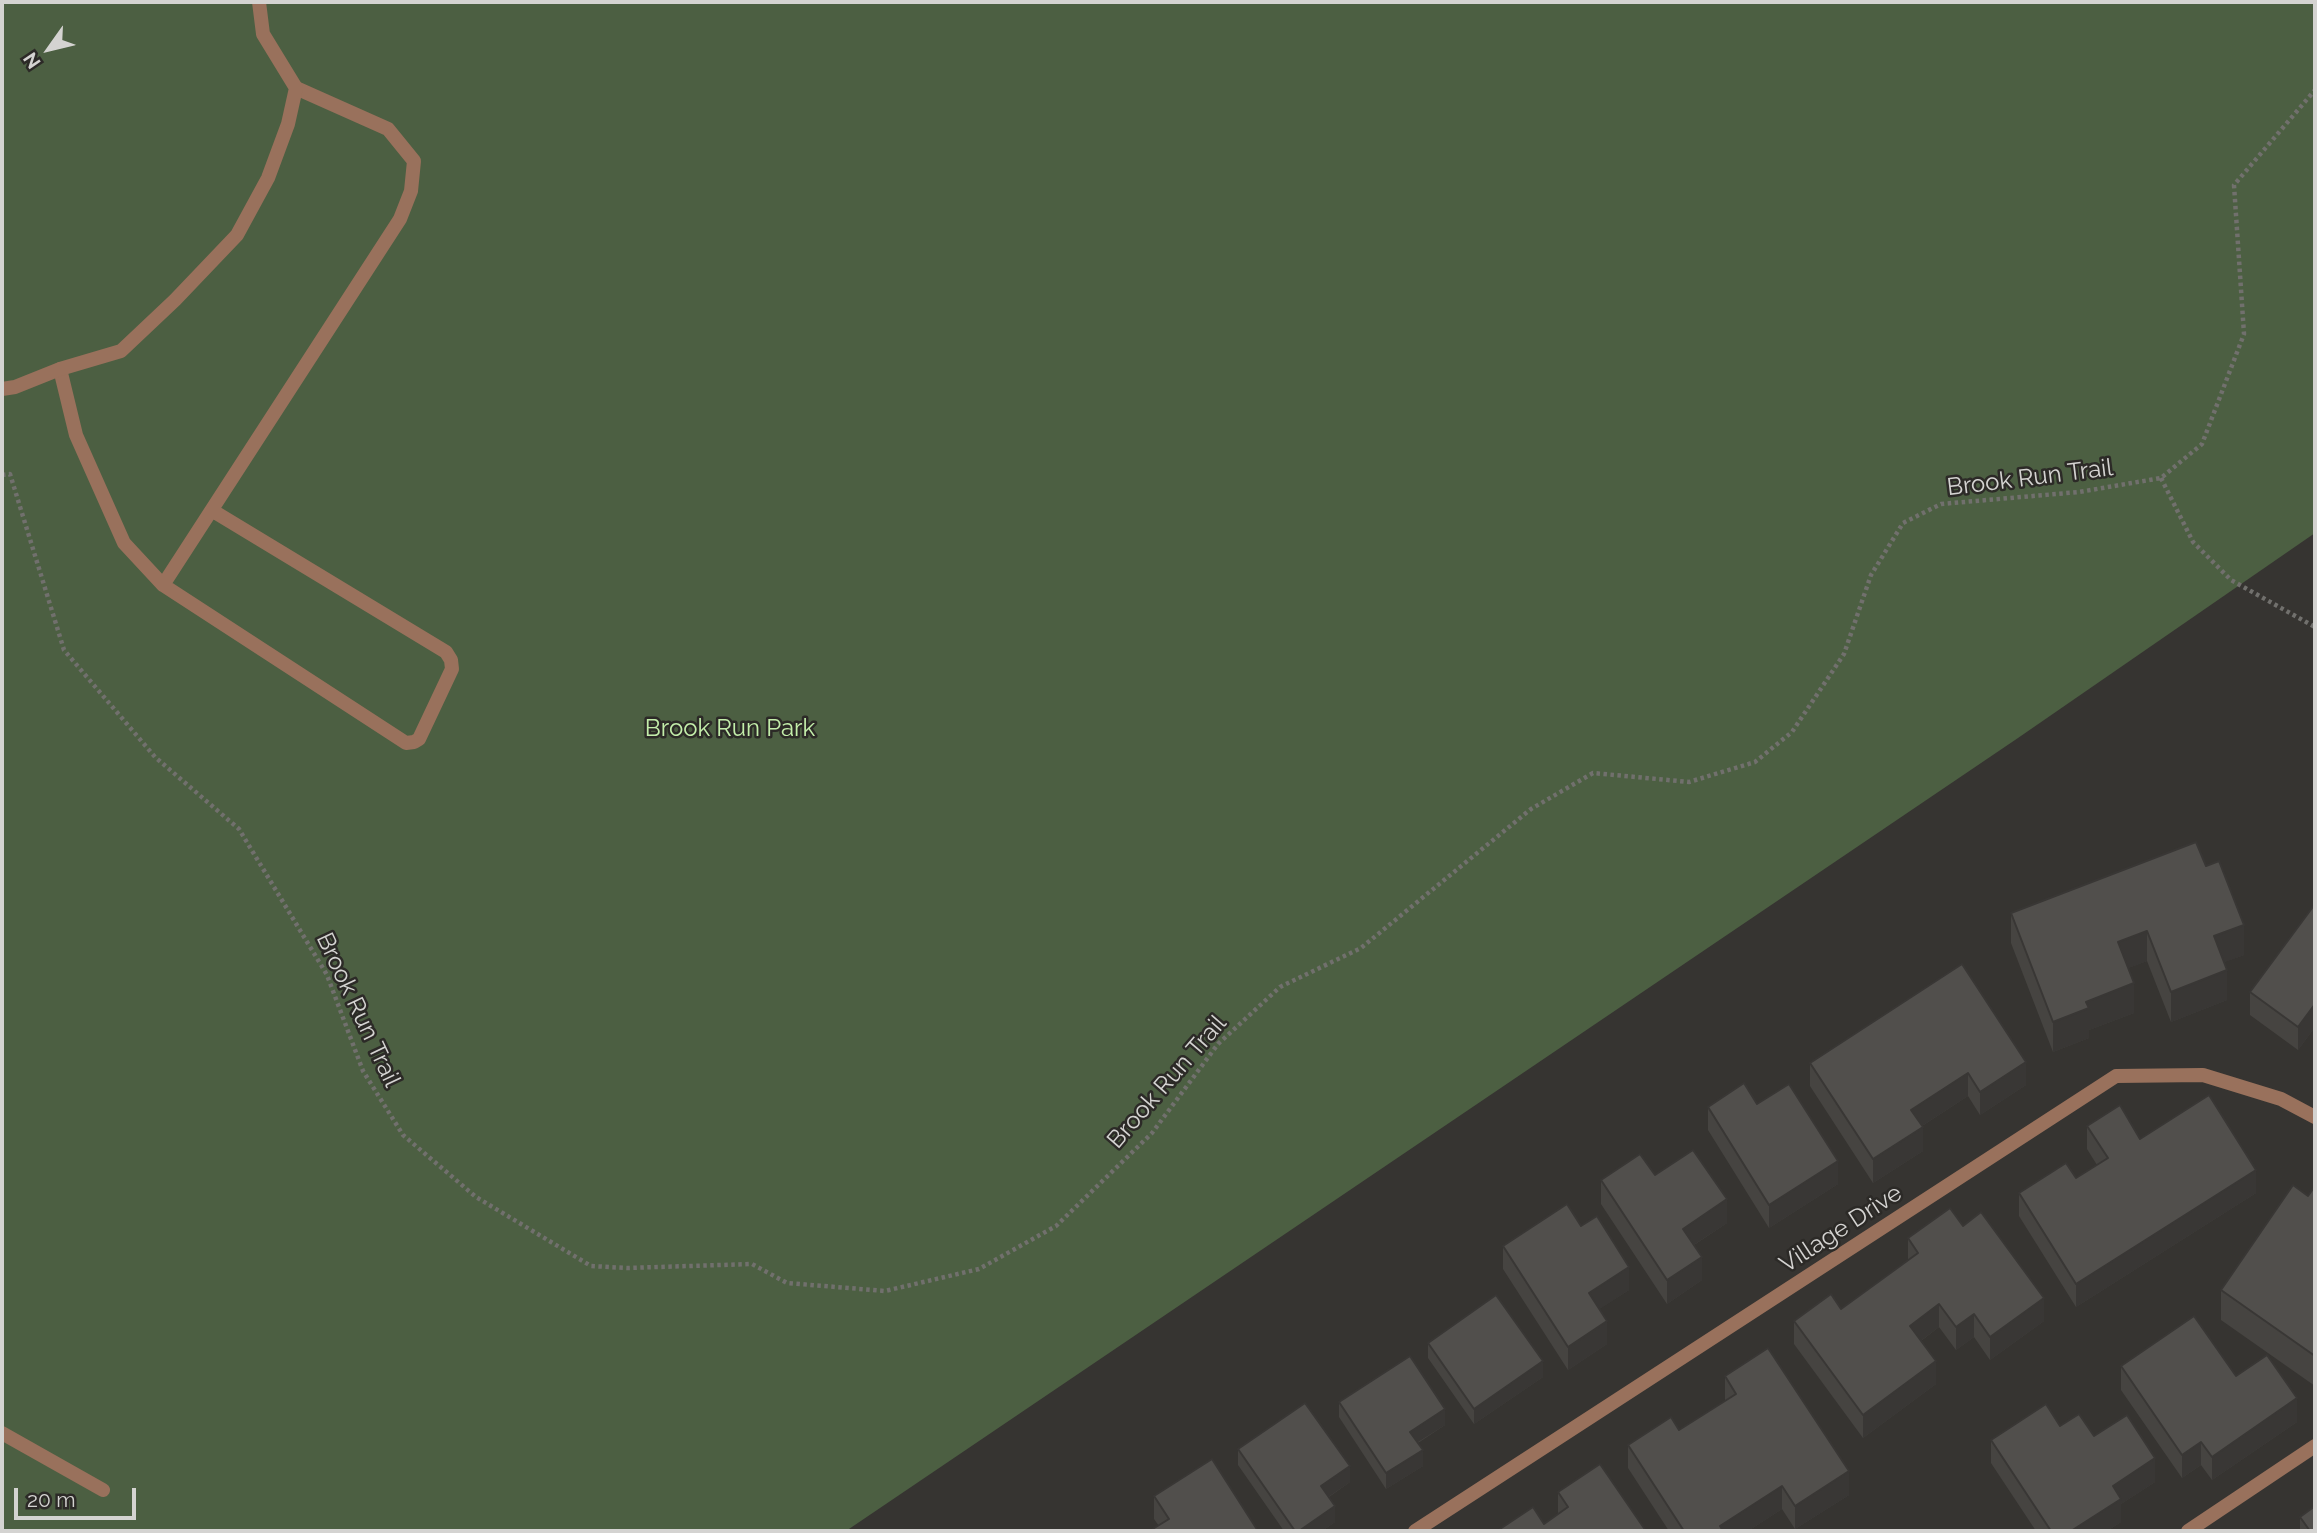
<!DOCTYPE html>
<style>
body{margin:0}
#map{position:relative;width:2317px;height:1533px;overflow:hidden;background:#363431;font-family:Raleway,sans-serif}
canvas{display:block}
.frame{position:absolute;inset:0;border:4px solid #d4d3d1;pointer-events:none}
.north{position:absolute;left:14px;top:14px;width:70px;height:70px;-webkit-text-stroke:5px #2c2a27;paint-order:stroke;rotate:236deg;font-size:19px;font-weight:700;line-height:28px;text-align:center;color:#d4d3d1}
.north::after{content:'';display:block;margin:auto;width:24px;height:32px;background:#d4d3d1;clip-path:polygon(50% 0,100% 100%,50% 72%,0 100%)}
.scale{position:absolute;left:14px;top:1488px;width:122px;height:32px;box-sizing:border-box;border:4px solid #d4d3d1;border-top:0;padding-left:9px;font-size:21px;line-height:24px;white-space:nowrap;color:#d4d3d1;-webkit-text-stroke:5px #2c2a27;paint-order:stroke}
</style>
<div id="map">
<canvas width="2317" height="1533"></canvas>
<div class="frame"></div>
<div class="north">N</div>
<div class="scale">20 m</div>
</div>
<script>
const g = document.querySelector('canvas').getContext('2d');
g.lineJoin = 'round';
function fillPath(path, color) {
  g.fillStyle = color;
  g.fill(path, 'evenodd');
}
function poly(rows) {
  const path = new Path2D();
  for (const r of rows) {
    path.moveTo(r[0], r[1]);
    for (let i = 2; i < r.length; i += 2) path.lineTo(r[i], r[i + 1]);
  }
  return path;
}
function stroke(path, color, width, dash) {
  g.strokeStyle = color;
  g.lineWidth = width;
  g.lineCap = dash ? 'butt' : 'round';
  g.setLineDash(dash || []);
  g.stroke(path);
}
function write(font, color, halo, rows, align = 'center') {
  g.font = font + ' Raleway,sans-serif';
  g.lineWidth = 5;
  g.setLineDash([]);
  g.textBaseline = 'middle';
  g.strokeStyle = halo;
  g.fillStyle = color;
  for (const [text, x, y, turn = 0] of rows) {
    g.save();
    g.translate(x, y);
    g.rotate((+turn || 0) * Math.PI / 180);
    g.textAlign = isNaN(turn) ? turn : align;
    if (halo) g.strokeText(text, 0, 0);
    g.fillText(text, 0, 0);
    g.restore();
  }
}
fillPath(poly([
 [2,2,2315,2,2315,533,2018,738,846,1531,2,1531]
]), '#4c5f42');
stroke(poly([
 [2,475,10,474,64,650,155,757,239,829,327,975,363,1071,403,1135,476,1197,591,1266,627,1268,752,1264,787,1283,885,1291,979,1269,1056,1226,1152,1133,1218,1044,1280,987,1361,948,1531,809,1593,773,1689,782,1755,762,1792,732,1844,654,1871,575,1903,523,1941,504,2079,492,2161,478,2202,444,2244,334,2234,185,2315,90],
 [2161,478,2193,542,2231,580,2315,627]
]), '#71706d', 4.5, [3.5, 3.5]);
stroke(poly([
 [60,369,76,435,124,543,163,585,406,743,414,742,419,739,452,669,451,660,446,652,213,511],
 [163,585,400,219,411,191,414,161,388,129,296,88]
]), '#99715c', 14);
stroke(poly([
 [2,389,15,387,60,369,121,351,175,300,237,235,268,178,288,124,296,88,263,34,259,2],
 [2,1433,103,1490],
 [1415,1531,2116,1076,2203,1075,2281,1099,2315,1117],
 [2188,1531,2315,1446]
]), '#99715c', 14);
fillPath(poly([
 [2196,842,2244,955,2224,962,2227,1000,2171,1022,2147,961,2128,968,2134,1013,2089,1030,2089,1038,2053,1052,2011,943,2011,913],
 [2315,904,2315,1027,2298,1050,2250,1015,2250,992],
 [1962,964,2026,1085,1980,1115,1968,1096,1922,1126,1923,1151,1873,1183,1810,1086,1810,1063],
 [1757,1104,1838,1184,1769,1228,1708,1130,1708,1107],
 [2087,1126,2140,1139,2256,1193,2076,1307,2019,1216,2019,1193,2076,1178,2097,1165,2087,1149],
 [1655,1175,1727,1223,1694,1245,1702,1280,1667,1304,1601,1204,1601,1180],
 [2315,1186,2315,1386,2221,1320,2221,1290,2308,1196],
 [1581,1226,1629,1290,1599,1309,1607,1344,1568,1370,1503,1269,1503,1246],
 [1963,1226,2044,1321,1990,1360,1974,1337,1956,1350,1939,1327,1921,1341,1936,1384,1863,1438,1794,1344,1794,1321,1841,1309,1908,1260,1908,1238],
 [1428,1343,1543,1377,1474,1424,1428,1358],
 [2121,1366,2236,1376,2297,1422,2212,1480,2201,1465,2182,1478,2121,1390],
 [1725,1376,1849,1495,1795,1529,1782,1509,1748,1531,1669,1531,1628,1468,1628,1445,1679,1430,1725,1401],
 [1339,1402,1445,1425,1418,1443,1423,1466,1386,1489,1339,1417],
 [2060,1426,2094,1436,2155,1482,2121,1504,2121,1522,2107,1531,2036,1531,1991,1463,1991,1440],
 [1238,1449,1350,1482,1329,1497,1335,1522,1322,1531,1284,1531,1238,1465],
 [1558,1492,1646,1531,1544,1524,1558,1514],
 [1154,1496,1258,1531,1159,1526,1154,1519],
 [2300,1517,2315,1531,2300,1531]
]), '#464441');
fillPath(poly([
 [2244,925,2244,955,2214,966,2214,936],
 [2147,931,2147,961,2118,972,2118,942],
 [2227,970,2227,1000,2171,1022,2171,992],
 [2134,983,2134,1013,2089,1030,2089,1038,2053,1052,2053,1022,2086,1002],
 [2315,1004,2315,1027,2298,1050,2298,1027],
 [2026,1062,2026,1085,1980,1115,1980,1092],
 [1968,1073,1968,1096,1911,1133,1911,1110],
 [1923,1127,1923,1151,1873,1183,1873,1159],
 [1838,1161,1838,1184,1769,1228,1769,1205],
 [2256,1170,2256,1193,2076,1307,2076,1284],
 [1727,1199,1727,1223,1683,1252,1683,1229],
 [1702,1257,1702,1280,1667,1304,1667,1280],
 [1629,1267,1629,1290,1589,1316,1589,1293],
 [2044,1298,2044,1321,1990,1360,1990,1337],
 [1939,1304,1939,1327,1910,1349,1910,1326],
 [1974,1314,1974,1337,1956,1350,1956,1327],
 [1607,1321,1607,1344,1568,1370,1568,1347],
 [1543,1361,1543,1377,1474,1424,1474,1409],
 [1936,1361,1936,1384,1863,1438,1863,1415],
 [2297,1398,2297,1422,2212,1480,2212,1457],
 [1445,1409,1445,1425,1410,1447,1410,1432],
 [2201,1442,2201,1465,2182,1478,2182,1455],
 [1423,1450,1423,1466,1386,1489,1386,1473],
 [2155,1458,2155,1482,2121,1504,2121,1522,2107,1531,2071,1531,2113,1486],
 [1350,1466,1350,1482,1321,1502,1321,1486],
 [1849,1471,1849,1495,1795,1529,1795,1506],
 [1782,1486,1782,1509,1748,1531,1720,1531,1720,1526],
 [1335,1506,1335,1522,1322,1531,1299,1531]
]), '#393735');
const building = poly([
 [2196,842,2206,866,2219,861,2244,925,2214,936,2227,970,2171,992,2147,931,2118,942,2134,983,2086,1002,2089,1008,2053,1022,2011,913,2196,842],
 [2315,904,2315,1004,2298,1027,2250,992,2315,904],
 [1962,964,2026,1062,1980,1092,1968,1073,1911,1110,1923,1127,1873,1159,1810,1063,1962,964],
 [1744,1083,1757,1104,1789,1084,1838,1161,1769,1205,1708,1107,1744,1083],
 [2209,1095,2256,1170,2076,1284,2019,1193,2066,1163,2076,1178,2108,1158,2087,1126,2120,1105,2140,1139,2209,1095],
 [1693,1150,1727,1199,1683,1229,1702,1257,1667,1280,1601,1180,1640,1154,1655,1175,1693,1150],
 [2293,1185,2308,1196,2315,1186,2315,1356,2221,1290,2293,1185],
 [1567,1204,1581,1226,1597,1216,1629,1267,1589,1293,1607,1321,1568,1347,1503,1246,1567,1204],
 [1950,1208,1963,1226,1981,1212,2044,1298,1990,1337,1974,1314,1956,1327,1939,1304,1910,1326,1936,1361,1863,1415,1794,1321,1831,1294,1841,1309,1918,1253,1908,1238,1950,1208],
 [1496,1295,1543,1361,1474,1409,1428,1343,1496,1295],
 [2194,1316,2236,1376,2267,1355,2297,1398,2212,1457,2201,1442,2182,1455,2121,1366,2194,1316],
 [1768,1348,1849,1471,1795,1506,1782,1486,1720,1526,1723,1531,1684,1531,1628,1445,1671,1417,1679,1430,1736,1394,1725,1376,1768,1348],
 [1410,1356,1445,1409,1410,1432,1423,1450,1386,1473,1339,1402,1410,1356],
 [1305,1403,1350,1466,1321,1486,1335,1506,1299,1531,1295,1531,1238,1449,1305,1403],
 [2046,1404,2060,1426,2079,1414,2094,1436,2127,1415,2155,1458,2113,1486,2121,1499,2071,1531,2051,1531,1991,1440,2046,1404],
 [1212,1459,1258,1531,1152,1531,1151,1530,1169,1519,1154,1496,1212,1459],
 [1600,1464,1646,1531,1497,1531,1533,1507,1544,1524,1568,1507,1558,1492,1600,1464],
 [2315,1506,2315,1531,2310,1531,2300,1517,2315,1506]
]);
fillPath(building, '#514f4c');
stroke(building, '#393735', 2);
write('24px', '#d4d3d1', '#2c2a27', [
 ["Brook Run Trail",2030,478,-7],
 ["Brook Run Trail",358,1010,65],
 ["Brook Run Trail",1167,1082,-49],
 ["Village Drive",1841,1229,-33]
]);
write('24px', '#c3eeaa', '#2c2a27', [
 ["Brook Run Park",730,729]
]);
</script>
